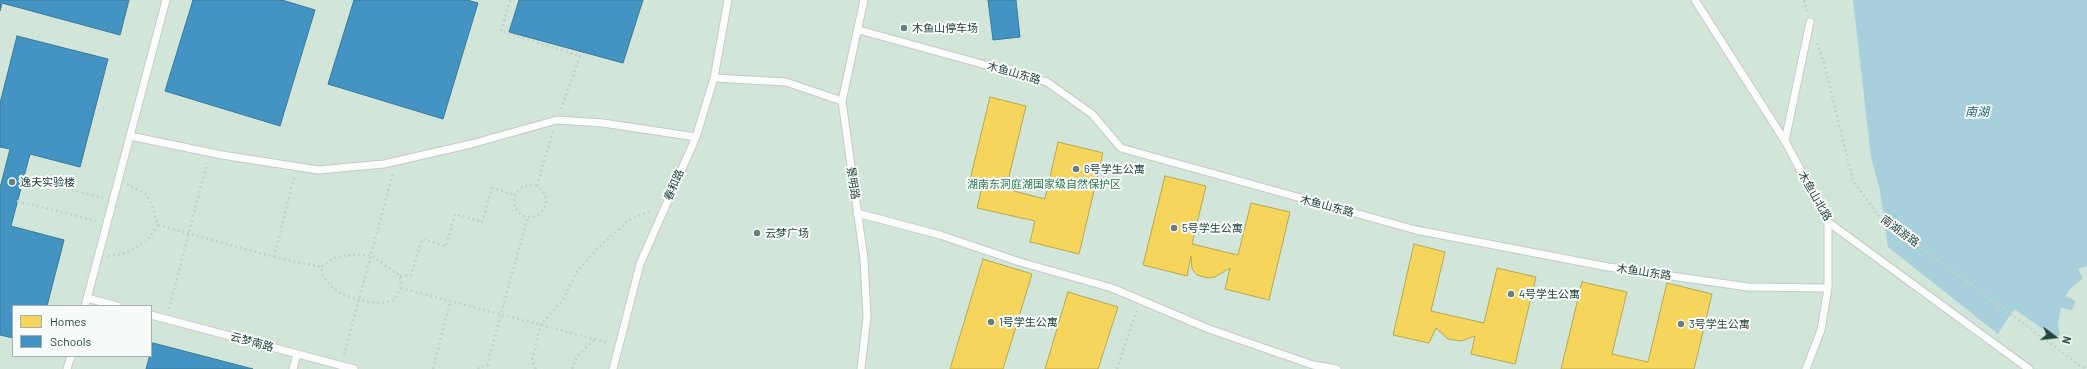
<!DOCTYPE html>
<meta charset="utf-8">
<style>
body{margin:0}
#map{position:relative;width:2087px;height:369px;overflow:hidden;background:#e8edeb;font-family:Barlow,sans-serif}
canvas{display:block}
.legend{position:absolute;left:12px;top:305px;width:140px;height:52px;box-sizing:border-box;background:#f7fbf9;border:1px solid #a3b1ae;margin:0;padding:5px 7px;list-style:none;font-size:12px;color:#24423d}
.legend li{display:flex;align-items:center;gap:8px;height:20px}
.legend b{width:20px;border:1px solid #a3b1ae}
.north{position:absolute;left:2035px;top:317px;width:40px;height:40px;-webkit-text-stroke:3px #f7fbf9;paint-order:stroke;rotate:105deg;font-size:11px;font-weight:700;line-height:16px;text-align:center;color:#24423d}
.north::after{content:'';display:block;margin:auto;width:14px;height:18px;background:#24423d;clip-path:polygon(50% 0,100% 100%,50% 72%,0 100%)}
</style>
<div id="map">
<canvas width="2087" height="369"></canvas>
<ul class="legend">
<li><b style="height:11px;background:#f6d55c"></b>Homes</li>
<li><b style="height:11px;background:#4393c3"></b>Schools</li>
</ul>
<div class="north">N</div>
</div>
<script>
const g = document.querySelector('canvas').getContext('2d');
g.lineJoin = 'round';
function fillPath(path, color) {
  g.fillStyle = color;
  g.fill(path, 'evenodd');
}
function poly(rows) {
  const path = new Path2D();
  for (const r of rows) {
    if (r.length === 3) {
      path.moveTo(r[0] + r[2], r[1]);
      path.arc(r[0], r[1], r[2], 0, 2 * Math.PI);
      continue;
    }
    path.moveTo(r[0], r[1]);
    for (let i = 2; i < r.length; i += 2) path.lineTo(r[i], r[i + 1]);
  }
  return path;
}
function stroke(path, color, width, dash) {
  g.strokeStyle = color;
  g.lineWidth = width;
  g.lineCap = dash ? 'butt' : 'round';
  g.setLineDash(dash || []);
  g.stroke(path);
}
function write(font, color, halo, rows, align = 'center') {
  g.font = font + ' Barlow,"Noto Sans SC",sans-serif';
  g.lineWidth = 4;
  g.setLineDash([]);
  g.textBaseline = 'middle';
  g.strokeStyle = halo;
  g.fillStyle = color;
  for (const [text, x, y, turn = 0] of rows) {
    g.save();
    g.translate(x, y);
    g.rotate((+turn || 0) * Math.PI / 180);
    g.textAlign = isNaN(turn) ? turn : align;
    if (halo) g.strokeText(text, 0, 0);
    g.fillText(text, 0, 0);
    g.restore();
  }
}
fillPath(poly([
 [0,0,2087,0,2087,369,0,369],
 [13,306,151,306,151,356,13,356]
]), '#d1e6d9');
fillPath(poly([
 [1853,0,2087,0,2087,266,2078,269,2083,278,2069,290,2066,296,2076,301,2072,310,2061,308,2058,324,2060,335,2054,337,2014,309,1998,334,1888,247,1880,191,1871,157]
]), '#a8d0dc');
const homes = poly([
 [990,97,1026,106,1006,189,1045,199,1058,142,1103,153,1079,254,1030,242,1035,221,977,208,982,187,969,184,990,97],
 [1165,176,1206,186,1192,244,1238,255,1251,203,1290,212,1269,300,1225,289,1230,268,1215,277,1208,278,1197,275,1192,269,1191,256,1187,276,1143,265,1165,176],
 [1414,244,1445,252,1431,311,1484,323,1497,268,1536,277,1515,364,1471,354,1475,336,1461,341,1448,339,1436,328,1429,343,1393,335,1414,244],
 [983,259,1032,274,1003,369,950,369,983,259],
 [1582,282,1627,292,1612,354,1648,362,1667,283,1712,294,1694,369,1561,369,1582,282],
 [1068,292,1118,307,1098,369,1045,369,1068,292]
]);
fillPath(homes, '#f6d55c');
stroke(homes, '#b7a953', 1);
const schools = poly([
 [0,0,129,0,120,35,2,3,0,11,0,0],
 [193,0,282,0,315,10,280,126,165,91,193,0],
 [354,0,467,0,478,3,443,119,328,84,354,0],
 [519,0,643,0,623,63,509,32,519,0],
 [988,0,1016,0,1020,37,993,40,988,0],
 [17,36,108,59,80,167,30,154,11,226,64,240,47,306,13,306,13,338,0,335,0,188,10,149,0,147,0,103,17,36],
 [153,343,253,369,146,369,153,343]
]);
fillPath(schools, '#4393c3');
stroke(schools, '#3a7b9b', 1);
const lane = poly([
 [1695,0,1785,141,1828,222,2029,369],
 [859,30,1047,82,1092,114,1121,148,1416,230,1608,267,1748,287,1828,288,1821,330,1806,369],
 [714,78,786,82,842,101],
 [130,136,222,155,318,170,384,164,471,144,557,120,603,123,696,137],
 [1785,141,1810,22],
 [857,213,940,235,1020,262,1112,288,1209,329,1313,365,1337,369],
 [1828,222,1828,288],
 [87,298,117,306],
 [85,306,166,0],
 [151,315,354,369],
 [67,369,71,356],
 [293,369,297,354],
 [613,369,640,264,696,137,714,78,728,0],
 [861,369,867,317,864,259,842,101,864,0]
]);
stroke(lane, '#c5cac8', 9);
stroke(poly([
 [510,0,501,31,580,56,561,109],
 [1804,0,1808,13],
 [1817,43,1824,63,1853,181,1878,215,2079,365,2087,369],
 [24,177,103,198],
 [127,184,146,194,152,205,158,225,274,257,321,267],
 [530,201,16],
 [537,186,553,131],
 [17,201,97,221],
 [348,255,371,255,400,276,401,288,394,300,384,303,369,302,341,294,331,286,323,276,321,267,334,258,348,255],
 [108,256,123,254,135,248,147,241,158,225],
 [274,257,294,177],
 [400,276,411,275,422,239,446,246,455,214,482,222,492,188,515,195],
 [401,288,609,343],
 [169,309,207,163],
 [344,355,393,173],
 [487,365,490,369],
 [433,369,450,302],
 [478,369,479,367,487,365,528,216],
 [536,369,532,360,541,324,563,300,576,273,599,247,629,220,652,210],
 [572,369,577,356,595,339],
 [1117,369,1137,310]
]), '#c6cfcd', 2.5, [2, 3]);
stroke(lane, '#fcfcfc', 7);
for (const [x, y, r, color] of [
 [904,28,4,"#697e7a"],
 [1076,169,4,"#697e7a"],
 [12,182,4,"#697e7a"],
 [1174,228,4,"#697e7a"],
 [757,233,4,"#697e7a"],
 [1511,294,4,"#697e7a"],
 [991,322,4,"#697e7a"],
 [1681,324,4,"#697e7a"]
]) {
  const dot = new Path2D();
  dot.arc(x, y, r, 0, 2 * Math.PI);
  g.fillStyle = color;
  g.fill(dot);
  stroke(dot, '#f7fbf9', 1.5);
}
write('11px', '#24423d', '#f7fbf9', [
 ["木鱼山停车场",912,28],
 ["6号学生公寓",1084,169],
 ["逸夫实验楼",20,182],
 ["5号学生公寓",1182,228],
 ["云梦广场",765,233],
 ["4号学生公寓",1519,294],
 ["1号学生公寓",999,322],
 ["3号学生公寓",1689,324]
], 'left');
write('11px', '#24423d', '#f7fbf9', [
 ["木鱼山东路",1014,73,16],
 ["景明路",853,183,82],
 ["春和路",674,185,-66],
 ["木鱼山北路",1815,196,60],
 ["木鱼山东路",1327,206,15],
 ["南湖游路",1900,231,36],
 ["木鱼山东路",1644,272,8],
 ["云梦南路",252,342,15]
]);
write('11px', '#2c7b52', '#f7fbf9', [
 ["湖南东洞庭湖国家级自然保护区",1044,184]
]);
write('italic 12px', '#1b6681', '#f7fbf9', [
 ["南湖",1977,112]
]);
</script>
